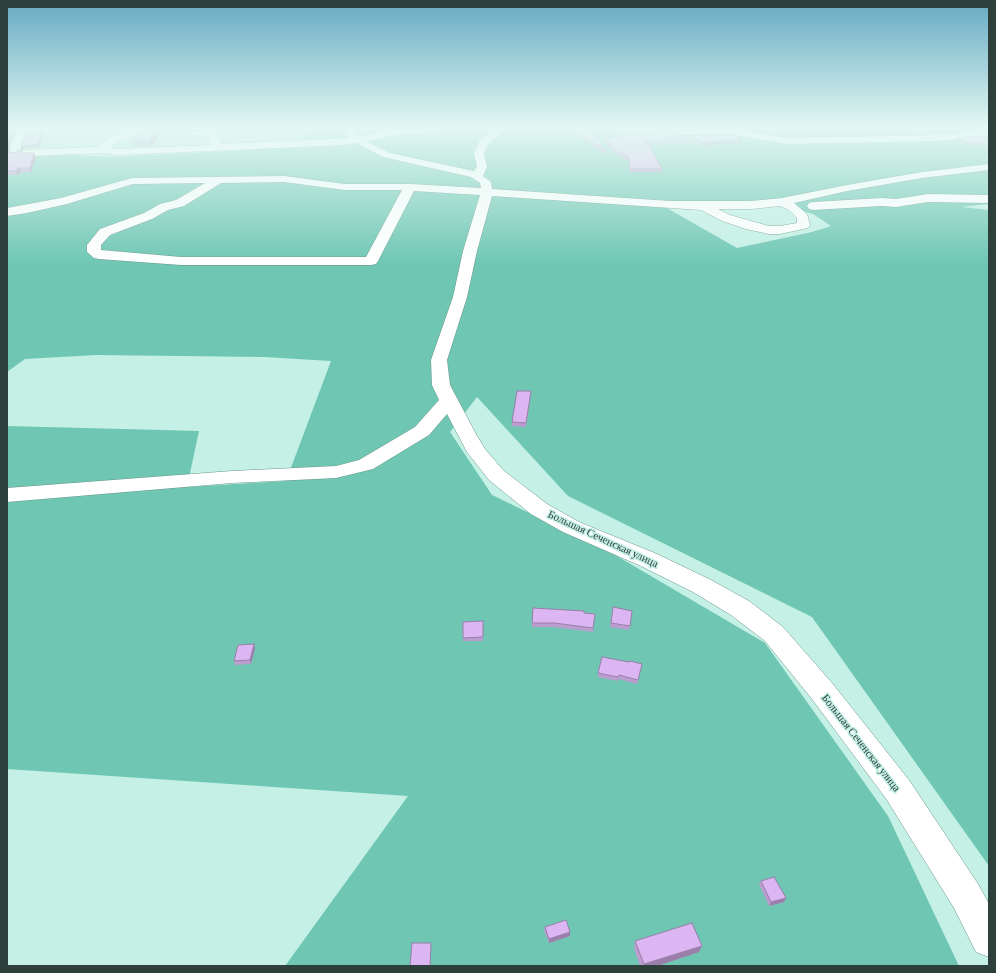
<!DOCTYPE html>
<meta charset="utf-8">
<style>
body{margin:0}
#map{position:relative;width:996px;height:973px;overflow:hidden;background:#c4f0e5;font-family:"Crimson Pro",serif}
canvas{display:block}
.frame{position:absolute;inset:0;border:8px solid #2e403c;pointer-events:none}
</style>
<div id="map">
<canvas width="996" height="973"></canvas>
<div class="frame"></div>
</div>
<script>
const g = document.querySelector('canvas').getContext('2d');
g.lineJoin = 'round';
function fillPath(path, color) {
  g.fillStyle = color;
  g.fill(path, 'evenodd');
}
function poly(rows) {
  const path = new Path2D();
  for (const r of rows) {
    path.moveTo(r[0], r[1]);
    for (let i = 2; i < r.length; i += 2) path.lineTo(r[i], r[i + 1]);
  }
  return path;
}
function stroke(path, color, width, dash) {
  g.strokeStyle = color;
  g.lineWidth = width;
  g.lineCap = dash ? 'butt' : 'round';
  g.setLineDash(dash || []);
  g.stroke(path);
}
function write(font, color, halo, rows, align = 'center') {
  g.font = font + ' "Crimson Pro",serif';
  g.lineWidth = 3;
  g.setLineDash([]);
  g.textBaseline = 'middle';
  g.strokeStyle = halo;
  g.fillStyle = color;
  for (const [text, x, y, turn = 0] of rows) {
    g.save();
    g.translate(x, y);
    g.rotate((+turn || 0) * Math.PI / 180);
    g.textAlign = isNaN(turn) ? turn : align;
    if (halo) g.strokeText(text, 0, 0);
    g.fillText(text, 0, 0);
    g.restore();
  }
}
fillPath(poly([
 [71,129,311,129,296,144,271,145,253,150,108,157,39,153,11,150,26,132]
]), '#b0e5d8');
fillPath(poly([
 [7,129,71,129,26,132,12,150,39,153,108,157,253,150,271,145,296,144,311,129,989,129,989,204,962,207,989,210,989,866,812,617,568,496,477,397,450,432,492,495,610,552,765,643,888,816,959,966,285,966,408,796,7,769,7,426,199,431,187,487,286,481,331,361,264,357,96,355,25,359,7,372],
 [760,200,813,214,831,226,812,232,737,248,665,207]
]), '#6ec6b3');
const minor = poly([
 [58,129,53,132,25,135,18,156,10,156,9,154,11,143,18,130,58,129],
 [135,129,154,129,119,141,110,147,116,149,210,145,209,136,182,134,179,133,177,131,178,129,217,132,221,144,350,138,339,129,351,129,360,136,394,129,439,129,434,132,401,134,366,141,390,153,474,171,477,167,474,153,480,140,495,129,507,129,488,144,484,153,487,167,483,176,491,182,492,189,670,201,752,201,782,198,847,185,922,172,989,164,989,170,922,178,847,191,794,203,807,214,810,225,808,228,780,234,769,234,746,229,722,221,701,210,492,196,477,251,467,297,447,360,450,385,477,436,485,449,503,470,547,504,579,522,657,554,711,580,749,601,783,627,832,683,909,780,978,884,989,904,989,957,976,952,954,908,887,800,812,699,765,641,731,615,693,592,641,566,563,532,531,514,489,480,467,452,447,414,429,435,373,469,336,478,232,483,7,502,7,488,232,471,336,466,359,460,415,427,439,400,432,385,431,360,453,297,463,251,480,195,414,191,378,261,376,264,371,265,181,265,99,259,94,258,87,252,87,245,100,229,144,213,160,204,176,200,205,183,133,184,67,204,27,213,7,216,7,208,61,198,132,178,284,176,345,184,410,184,481,188,480,183,471,177,383,157,356,143,345,145,116,155,108,153,25,156,20,153,25,150,96,147,111,137,135,129],
 [284,182,345,190,402,190,366,257,181,257,101,250,101,245,110,235,152,219,168,210,184,206,221,183,284,182],
 [780,206,789,210,797,218,797,223,780,226,769,226,730,215,718,209,752,209,780,206],
 [663,129,677,129,681,131,741,130,788,138,935,135,989,130,989,136,935,141,788,144,741,136,680,137,663,129],
 [928,194,989,195,989,203,928,202,896,207,882,206,813,210,809,209,807,206,809,203,813,202,882,198,896,199,928,194]
]);
stroke(minor, '#6d968c', 1);
fillPath(minor, '#fff');
fillPath(poly([
 [10,129,15,129,16,131,10,143,8,152,24,153,36,157,31,172,21,172,17,175,7,175,7,131],
 [142,129,164,129,152,146,134,147,133,141],
 [567,129,591,129,607,152,606,154],
 [43,135,39,148,25,148,21,150,21,148],
 [680,135,741,143,700,146,696,143,648,145,662,169,662,172,630,172,628,160,616,155,605,141,606,138],
 [957,138,989,141,989,145,966,145,956,141],
 [531,391,526,427,512,426,512,422],
 [613,607,632,611,629,630,610,627],
 [584,613,595,614,593,632,553,627,532,627,532,623],
 [483,621,483,641,463,641,463,622],
 [255,648,251,664,235,665,234,661],
 [642,664,637,684,618,679,618,681,598,677,598,673],
 [761,881,786,898,784,902,769,906,759,884],
 [545,927,570,936,549,943,544,930],
 [635,941,699,952,657,966,640,966,634,948]
]), '#bc9dd0');
fillPath(poly([
 [13,129,15,129,16,131,10,143,8,154,7,144,8,139],
 [158,129,164,129,152,146,150,140],
 [373,129,385,129,372,132,372,130],
 [42,132,43,135,39,148,38,145],
 [742,139,741,143,700,146,700,143],
 [24,146,25,148,21,150,21,148],
 [34,153,36,157,31,172,30,168],
 [19,168,21,172,17,175,15,171],
 [254,644,255,648,251,664,250,660],
 [786,898,784,902,769,906,771,902],
 [570,932,570,936,549,943,549,939],
 [702,946,699,952,657,966,644,966,644,964]
]), '#997fa9');
const building = poly([
 [10,129,13,129,8,139,7,144,7,131,10,129],
 [142,129,158,129,150,140,133,141,142,129],
 [571,129,591,129,607,152,571,129],
 [621,129,668,129,680,135,735,134,742,139,700,143,697,139,644,141,650,146,662,169,630,169,628,157,616,151,606,138,621,137,621,129],
 [42,132,38,145,24,146,21,148,25,134,42,132],
 [981,136,989,141,989,143,967,143,957,138,981,136],
 [18,150,24,153,34,153,30,168,19,168,15,171,7,171,7,152,16,153,18,150],
 [517,391,531,391,526,423,512,422,517,391],
 [613,607,632,611,630,626,611,623,613,607],
 [533,608,584,611,584,613,595,614,593,628,554,623,532,623,533,608],
 [483,621,483,637,463,638,463,622,483,621],
 [254,644,250,660,234,661,238,645,254,644],
 [602,657,629,662,630,661,642,664,638,680,619,675,618,677,598,673,602,657],
 [774,877,786,898,771,902,761,881,774,877],
 [566,920,570,932,549,939,545,927,566,920],
 [692,923,702,946,644,964,635,941,692,923],
 [412,943,431,943,430,966,410,966,412,943]
]);
fillPath(building, '#dbb6f2');
stroke(building, '#997fa9', 1);
const sky = g.createLinearGradient(0, 0, 0, 266);
sky.addColorStop(0, '#65aac2');
sky.addColorStop(0.48, '#e4f8f3');
sky.addColorStop(1, '#e4f8f300');
g.fillStyle = sky;
g.fillRect(0, 0, 996, 266);
write('11px', '#2e403c', '#c4f0e5', [
 ["Большая Сеченская улица",603,539,25],
 ["Большая Сеченская улица",861,743,52]
]);
</script>
